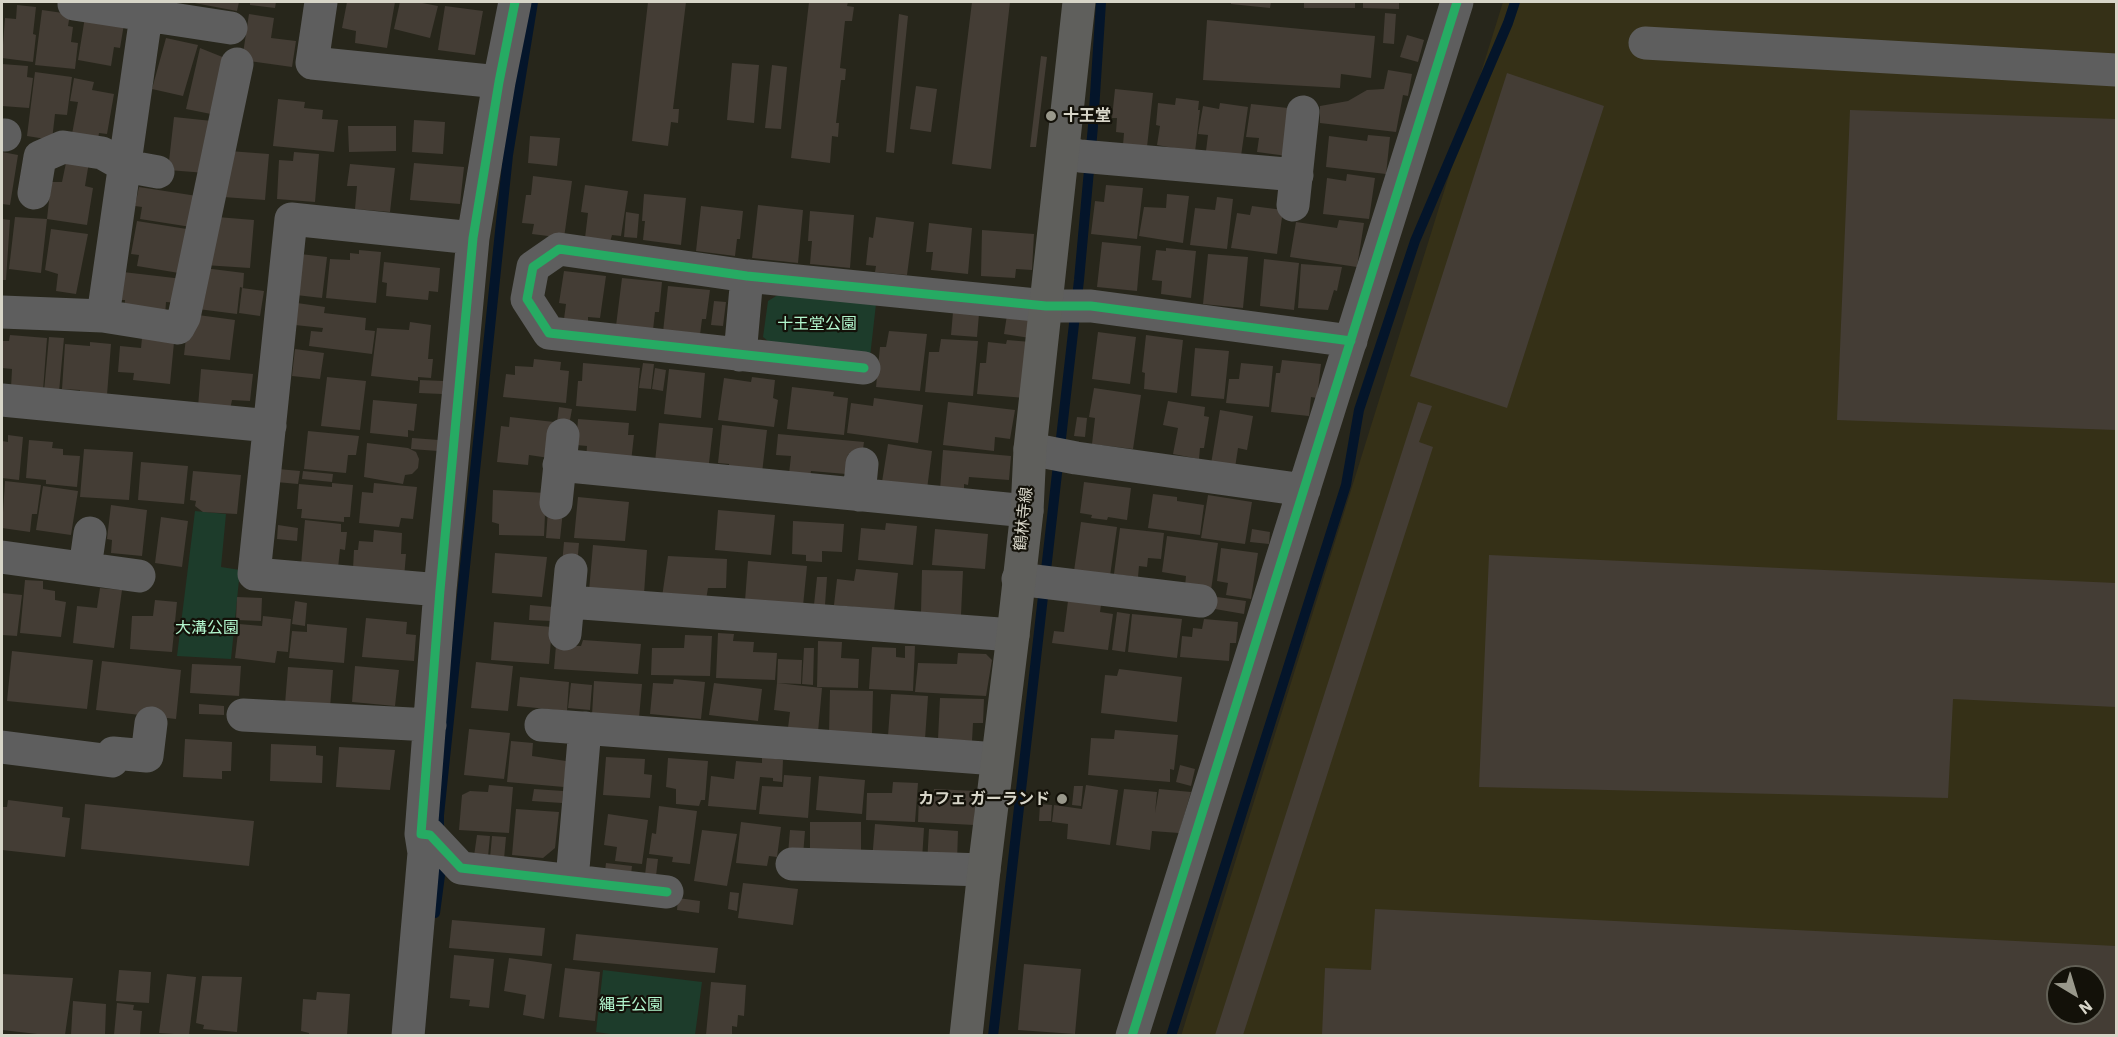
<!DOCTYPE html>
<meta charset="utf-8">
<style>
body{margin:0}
#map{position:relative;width:2118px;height:1037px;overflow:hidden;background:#27261b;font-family:"IBM Plex Sans",sans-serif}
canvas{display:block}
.frame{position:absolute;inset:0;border:3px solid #d7d5c8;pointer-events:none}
.north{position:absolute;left:2046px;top:965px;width:60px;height:60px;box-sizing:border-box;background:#131109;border:2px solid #615f55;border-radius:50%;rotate:142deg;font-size:16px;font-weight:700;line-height:24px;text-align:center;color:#d7d5c8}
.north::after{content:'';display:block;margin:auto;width:21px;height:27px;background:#99988b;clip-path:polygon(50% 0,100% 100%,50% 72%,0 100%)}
</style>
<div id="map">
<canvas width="2118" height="1037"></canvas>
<div class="frame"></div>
<div class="north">N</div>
</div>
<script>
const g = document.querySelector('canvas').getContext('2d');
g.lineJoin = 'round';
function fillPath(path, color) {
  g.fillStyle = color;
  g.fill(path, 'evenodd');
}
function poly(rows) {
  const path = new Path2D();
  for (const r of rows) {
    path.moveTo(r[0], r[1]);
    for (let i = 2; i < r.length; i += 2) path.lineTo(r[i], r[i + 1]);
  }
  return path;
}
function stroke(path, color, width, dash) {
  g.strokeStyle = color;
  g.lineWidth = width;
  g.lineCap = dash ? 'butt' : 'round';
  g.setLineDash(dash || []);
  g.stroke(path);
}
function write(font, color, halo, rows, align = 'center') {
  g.font = font + ' "IBM Plex Sans","Noto Sans JP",sans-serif';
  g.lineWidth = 4.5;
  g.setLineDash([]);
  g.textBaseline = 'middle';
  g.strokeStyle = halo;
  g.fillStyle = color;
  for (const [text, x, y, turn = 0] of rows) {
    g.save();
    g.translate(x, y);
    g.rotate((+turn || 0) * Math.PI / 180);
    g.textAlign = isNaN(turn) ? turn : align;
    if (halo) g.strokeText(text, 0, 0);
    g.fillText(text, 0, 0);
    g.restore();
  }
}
fillPath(poly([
 [1503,2,2116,2,2116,1035,1181,1036],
 [2058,977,2094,977,2094,1013,2058,1013]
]), '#353017');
fillPath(poly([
 [781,293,876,304,870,357,774,346,763,337,768,301],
 [195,511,226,514,221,567,240,570,231,659,177,656],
 [603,970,702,982,695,1035,624,1036,596,1032]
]), '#1d3c2b');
stroke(poly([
 [439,836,439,815,508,155,533,2],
 [435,913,440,875,440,857],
 [993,1036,1079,280,1093,126,1101,2],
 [1171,1036,1346,485,1359,410,1415,241,1508,23,1515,2]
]), '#04152a', 10);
fillPath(poly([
 [189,2,239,2,237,11],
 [250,2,276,2,275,8,250,5],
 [347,2,395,2,387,48,355,43,356,31,342,28],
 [400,2,417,2,438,6,430,38,394,29],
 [648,2,686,2,673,109,679,109,678,123,671,122,668,146,632,141],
 [809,2,848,2,847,6,854,7,852,21,845,21,840,68,846,69,845,80,841,80,836,123,839,123,838,137,832,136,830,163,791,158],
 [972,2,1010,2,991,169,952,164],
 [1231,2,1271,2,1270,8,1231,4],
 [1304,2,1355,2,1355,8,1304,8],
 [1363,2,1399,2,1399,9,1363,8],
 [17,5,36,7,33,34,36,35,33,62,2,58,5,18,16,19],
 [445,6,483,11,475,55,438,50],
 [42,10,70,14,68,26,73,27,71,42,78,43,75,69,35,65],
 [1385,13,1396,14,1394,44,1383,43],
 [249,14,274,18,271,38,296,41,292,67,242,60],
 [899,14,908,16,894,153,886,152],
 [85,17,124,24,120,48,114,47,111,66,78,60],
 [1207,20,1375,36,1371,78,1341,74,1340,88,1203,80],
 [1407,35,1424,40,1418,62,1400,57],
 [166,38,198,45,183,96,152,89],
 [200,48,230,60,216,115,186,109],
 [1041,56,1047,57,1036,147,1030,147],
 [732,63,759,65,754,123,727,120],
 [2,64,28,66,27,77,33,78,29,108,2,106],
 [772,65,787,67,781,129,765,128],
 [1388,70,1412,74,1408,96,1403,95,1396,132,1320,123,1320,106,1348,101,1367,90,1384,89],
 [35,72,72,77,67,115,55,114,52,140,27,136],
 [1507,73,1604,106,1507,408,1410,376],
 [74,78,94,82,92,90,114,94,107,134,99,133,98,139,72,134,78,102,70,101],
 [916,86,937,89,931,132,910,129],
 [1115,89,1153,93,1147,147,1123,145,1124,133,1116,132,1117,118,1112,118],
 [1176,98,1199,101,1198,110,1200,110,1195,152,1157,145,1160,126,1156,125,1158,103,1175,105],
 [278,99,305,102,304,108,323,110,322,119,338,120,334,152,273,146],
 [1220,103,1248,107,1241,156,1206,151,1208,135,1198,134,1203,106,1219,109],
 [1251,104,1288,108,1287,156,1257,152,1259,138,1246,137],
 [1850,110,2116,119,2116,430,1837,420],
 [174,117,212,121,206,173,168,170],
 [414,120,445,122,443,154,412,152],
 [348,126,396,126,396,151,349,152],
 [1368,135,1390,137,1386,174,1326,167,1329,136,1367,141],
 [530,136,560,138,557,166,528,163],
 [229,151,269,154,265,200,223,197],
 [2,152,18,155,10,205,2,204],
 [294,152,319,154,315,202,277,199,279,160,293,161],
 [67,158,89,162,85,186,93,188,87,225,47,219,51,182,62,182],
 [414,163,464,167,460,204,410,200],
 [350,164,395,168,390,212,355,209,357,186,347,186],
 [1347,174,1375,178,1369,219,1323,214,1327,178,1346,181],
 [533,176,572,181,564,238,532,234,534,224,522,223,526,195,531,195],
 [585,185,628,191,621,236,612,235,610,242,585,238,588,213,581,212],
 [1106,185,1143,188,1137,239,1091,234,1095,201,1104,202],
 [139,187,197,196,191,227,140,219,142,207,135,206],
 [644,194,686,198,681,245,643,240,645,221,642,221],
 [1167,194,1189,196,1183,243,1139,236,1144,207,1166,208],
 [1217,197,1233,199,1227,249,1190,245,1195,208,1215,210],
 [758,205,803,210,798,263,752,258],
 [701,206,743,211,740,239,737,239,735,256,696,251],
 [1252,206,1283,210,1277,254,1231,248,1237,213,1250,215],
 [810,211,854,215,850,268,810,264,812,241,808,241],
 [626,212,639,214,637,238,624,237],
 [15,217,47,219,41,273,9,269],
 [217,217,254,220,250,268,204,265],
 [876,217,914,222,907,275,875,272,876,266,866,265,869,237,873,238],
 [2,219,10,220,6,280,2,280],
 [1339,220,1364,223,1357,267,1290,257,1296,222,1337,228],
 [137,221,193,230,185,274,137,266,139,255,131,254],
 [929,223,972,228,968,274,931,270,933,252,926,252],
 [51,229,88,234,76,294,56,291,58,274,45,270],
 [982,230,1034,234,1032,270,1016,269,1015,278,981,276],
 [1102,242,1141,246,1137,291,1097,287],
 [1166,248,1196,251,1191,298,1161,294,1162,281,1152,280,1156,250,1166,251],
 [359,250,381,252,376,303,326,298,330,259,350,260,350,253,359,254],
 [300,254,327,257,322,298,296,295],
 [1208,254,1248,257,1243,308,1203,304],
 [1264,259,1299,263,1294,310,1260,306],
 [384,262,440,268,438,292,429,291,428,300,386,296,387,283,382,282],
 [1301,264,1342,267,1337,291,1334,290,1328,310,1298,308],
 [196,267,244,273,243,288,240,287,237,314,198,309],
 [564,271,606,276,600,318,588,317,588,322,564,319,566,304,559,303],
 [123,272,183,279,180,303,166,302,165,316,124,312,125,300,120,300],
 [622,278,662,282,659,312,655,312,653,330,616,326],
 [668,286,710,290,706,319,702,319,700,335,663,332],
 [242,288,264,291,260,316,239,313],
 [714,301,726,302,723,326,711,325],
 [297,303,325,307,324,313,366,318,365,330,375,331,372,354,309,346,311,331,322,332,323,328,295,325],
 [953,312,979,314,977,337,951,335],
 [198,315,235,320,230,360,184,355,187,329],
 [1007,315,1033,318,1030,338,1004,334],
 [410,322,431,325,428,359,433,359,431,378,418,377,418,381,371,376,377,328,409,330],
 [143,328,175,332,170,384,133,380,134,373,118,372,120,346,141,348],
 [889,331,927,334,920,391,876,387,880,347,886,347],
 [1098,332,1136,337,1130,384,1092,379],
 [10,335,47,338,43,391,11,388,12,369,2,368,2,341,9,341],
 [1146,335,1183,340,1177,393,1144,389,1145,373,1142,372],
 [49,337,64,338,59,392,44,391],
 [941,339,978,341,973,396,925,392,929,352,939,352],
 [1007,340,1031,342,1025,398,977,394,980,363,986,363,988,342,1006,344],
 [90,342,111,344,107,395,80,393,80,390,62,389,65,344,90,346],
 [1195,348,1229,351,1224,399,1191,396],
 [295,349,324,353,320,379,292,376],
 [534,359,561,362,560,370,569,371,566,403,503,397,506,374,515,375,515,366,533,367],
 [1282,360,1321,364,1317,398,1311,397,1309,416,1271,412,1276,373,1280,373],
 [583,363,640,368,636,411,576,406,578,381,582,381],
 [643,363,654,364,651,389,639,388],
 [1241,363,1273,366,1269,407,1226,403,1229,379,1239,379],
 [655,368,666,370,663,391,652,389],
 [201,369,253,374,250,401,232,400,230,410,198,407],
 [669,369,705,373,701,418,664,414],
 [327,377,366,381,360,430,321,426],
 [752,377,775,380,773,398,778,400,774,427,718,420,724,378,751,382],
 [420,380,443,381,442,394,419,393],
 [792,387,834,392,833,396,848,398,844,435,787,429],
 [1094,388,1141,395,1133,449,1092,444,1095,418,1089,417],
 [874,398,923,405,918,443,847,433,851,403,873,406],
 [373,400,417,404,414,431,408,430,408,437,370,433],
 [1168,401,1205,407,1204,416,1209,417,1204,448,1200,448,1199,459,1173,454,1178,428,1163,425],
 [948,402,1015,410,1010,439,995,437,994,451,943,445],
 [1418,402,1432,406,1419,442,1433,447,1243,1035,1215,1035],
 [559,407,572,409,568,431,556,430],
 [1220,410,1253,416,1247,450,1238,448,1235,468,1211,464],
 [510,417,554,422,549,458,529,455,528,465,497,462,501,426,509,427],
 [1077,417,1087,418,1085,437,1074,436],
 [578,419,629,423,628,435,634,435,631,462,586,459,587,446,576,445],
 [659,423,713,428,708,472,655,462],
 [722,425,767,430,762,473,729,470,729,464,718,463],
 [308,431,359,436,356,455,348,455,346,473,304,469],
 [778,434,864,442,862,456,848,454,846,474,811,471,810,477,789,474,791,456,776,455],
 [8,435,23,437,19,480,2,478,2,441,8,442],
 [412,438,439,440,438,451,411,449],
 [29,440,53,442,52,448,63,449,63,455,80,456,77,487,46,484,46,480,26,478],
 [367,443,408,448,416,452,419,459,418,468,412,474,405,475,403,484,364,477],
 [888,444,932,451,927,489,882,482],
 [84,449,133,452,129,500,80,497],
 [943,450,1011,456,1009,480,969,477,968,485,964,484,964,492,940,490],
 [141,462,188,466,184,504,138,500],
 [278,469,300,471,298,484,276,482],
 [193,471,241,475,237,514,203,512,195,506,196,501,190,500],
 [303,471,333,474,332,482,302,479],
 [5,481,41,485,37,514,32,514,30,532,2,528],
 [1084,482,1131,488,1127,520,1108,517,1107,520,1091,518,1092,515,1080,513],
 [332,483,353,485,350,517,344,517,344,522,301,518,302,509,297,509,299,484,332,487],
 [374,483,417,487,413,519,401,518,399,527,359,523,362,492,373,493],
 [43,486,78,491,71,535,36,530],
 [493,490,546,493,544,536,499,535,499,524,492,522],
 [1153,494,1177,497,1177,501,1204,505,1200,535,1148,528],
 [1208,495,1252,502,1245,544,1201,538],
 [578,497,629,502,625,541,574,538],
 [111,505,147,510,142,556,111,553,112,540,107,539],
 [548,510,563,511,560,539,546,538],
 [718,510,775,515,771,555,715,550],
 [161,517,188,521,182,567,155,563],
 [305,520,341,524,341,532,347,532,345,550,340,549,338,568,301,565],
 [793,521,844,524,842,552,822,551,822,562,806,561,806,555,792,554],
 [1081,522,1117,527,1110,576,1074,571],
 [886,523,917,526,913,565,858,560,861,528,885,530],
 [278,525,298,528,297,541,277,539],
 [1120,528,1164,533,1161,559,1148,558,1147,567,1139,566,1138,577,1114,574],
 [935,529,988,534,985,569,932,565],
 [1252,529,1270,532,1269,544,1250,542],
 [374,530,402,533,401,554,406,554,404,578,353,569,354,550,358,550,359,541,373,542],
 [1167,536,1218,543,1211,590,1185,586,1186,576,1162,572],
 [564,542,579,543,577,566,562,564],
 [593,545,647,550,644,594,589,591],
 [1221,548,1258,553,1251,599,1226,595,1228,583,1217,581],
 [495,553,547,557,542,597,492,593],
 [1489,555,2116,583,2116,707,1953,699,1948,798,1479,787],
 [668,556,727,559,726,588,708,588,706,600,662,597],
 [748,561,807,566,803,606,745,601],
 [856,569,898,573,894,611,834,605,837,579,854,581],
 [922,570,963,571,961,615,921,613],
 [817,577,827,577,825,605,814,605],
 [25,580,43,581,43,589,55,591,55,600,66,602,61,637,20,633],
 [100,588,122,590,114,648,73,643,77,606,97,608],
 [2,593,22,595,17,636,2,635],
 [237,597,262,598,261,621,236,620],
 [1217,597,1246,601,1244,614,1215,609],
 [155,600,177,602,172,652,130,649,132,616,153,616],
 [295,601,307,603,305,626,292,624],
 [1068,601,1101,605,1100,612,1113,614,1108,650,1052,643,1054,631,1064,632],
 [530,605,553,607,552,621,529,620],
 [1117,612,1130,614,1125,652,1112,650],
 [1132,614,1182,619,1177,658,1128,652],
 [263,616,291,619,288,652,277,651,275,663,235,658,239,624,262,626],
 [366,618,407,622,406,634,416,635,414,661,362,657],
 [1204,619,1238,622,1236,643,1230,643,1229,661,1180,657,1182,636,1192,637,1193,628,1202,629],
 [494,622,552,627,549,664,491,660],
 [307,624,347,628,344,663,289,658,292,631,307,632],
 [718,633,734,634,733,641,754,642,753,652,777,653,775,680,716,678],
 [685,635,712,636,710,676,651,675,652,648,684,648],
 [583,640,641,644,638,674,554,669,556,645,581,646],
 [818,641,842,642,841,658,859,659,858,688,817,687],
 [905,646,915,646,913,691,869,689,872,647,896,648,896,657,905,658],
 [804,648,814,648,813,685,802,684],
 [12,651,93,660,87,709,7,701],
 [958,653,986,654,992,660,986,696,915,692,918,663,957,664],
 [778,659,802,660,801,684,777,683],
 [102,661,181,670,176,719,96,710],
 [476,662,513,666,508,711,471,708],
 [192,664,241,666,239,696,190,693],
 [355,666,399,670,395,706,352,702],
 [288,667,333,670,330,708,285,704],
 [1119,669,1182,677,1177,722,1101,713,1105,675,1117,676],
 [520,677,569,682,567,711,517,706],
 [674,679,705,682,701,719,650,714,653,683,673,684],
 [594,681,642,684,639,718,592,715],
 [571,683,592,685,590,710,568,708],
 [714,683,762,689,758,721,709,715],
 [777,683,822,688,818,732,788,728,790,712,774,710],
 [830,690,873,691,872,735,829,734],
 [891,694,928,696,925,739,888,736],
 [940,698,984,699,983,723,973,723,972,741,938,739],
 [199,704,224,706,224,715,199,714],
 [469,729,510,733,504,779,464,775],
 [1115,730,1178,735,1174,770,1170,769,1170,782,1088,775,1091,738,1114,739],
 [185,739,232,742,231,771,222,771,222,779,183,777],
 [511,741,533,743,532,756,566,761,564,787,507,782],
 [271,744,316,746,316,755,323,756,322,783,270,781],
 [339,747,395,750,390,790,336,787],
 [606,757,645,759,644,774,652,775,650,798,603,795],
 [762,757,783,760,782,782,773,781,773,778,760,777,756,810,708,806,711,776,734,779,736,761,762,763],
 [668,758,708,761,705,800,701,800,699,806,676,804,676,789,666,787],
 [1180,765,1195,769,1191,786,1176,782],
 [784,775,811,777,808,818,759,814,762,786,783,787],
 [819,776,865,780,862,814,816,810],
 [893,782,918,783,915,822,866,820,867,793,892,793],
 [489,785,513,787,509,833,459,830,462,795,470,791,488,792],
 [1086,785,1118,790,1110,845,1067,839,1068,824,1052,822,1054,805,1082,809],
 [1074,786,1083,786,1081,806,1072,805],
 [534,789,563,791,562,803,532,801],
 [934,789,976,791,974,825,918,822,919,796,933,797],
 [1124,789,1157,792,1155,813,1159,789,1191,792,1179,833,1152,831,1150,850,1116,845],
 [8,800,63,807,62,817,70,818,65,857,2,850,2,807,7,807],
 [85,804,254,821,249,866,81,849],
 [1040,804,1052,805,1051,821,1039,821],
 [659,806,697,811,690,864,672,862,673,857,649,854,652,833,656,834],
 [516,809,559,812,555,848,543,858,512,855],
 [608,814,648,820,642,864,615,861,617,847,604,845],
 [741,822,781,827,777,857,769,856,767,866,736,863],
 [810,822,861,822,861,859,810,859],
 [875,824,924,828,922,860,872,861],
 [929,829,958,831,957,862,927,864],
 [702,830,737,834,727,886,694,881],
 [790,830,805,831,803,855,788,854],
 [477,835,490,836,488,857,474,856],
 [492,836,506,837,504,859,490,858],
 [647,858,658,859,656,876,645,875],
 [606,863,632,866,631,875,605,871],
 [743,883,798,889,793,925,738,918],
 [730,892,739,893,737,911,728,909],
 [678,898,700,901,699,913,677,910],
 [1375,909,2116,946,2116,1035,1322,1035,1325,968,1371,970],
 [2058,977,2094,977,2094,1013,2058,1013],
 [452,920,545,928,542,956,449,948],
 [576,934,718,948,715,973,573,960],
 [454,955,494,959,489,1008,469,1006,470,1000,450,998],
 [509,958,552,964,544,1019,523,1015,526,995,504,991],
 [1024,964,1081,969,1075,1034,1018,1030],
 [565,968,600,972,595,1021,559,1017],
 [119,970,151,972,149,1003,116,1001],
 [2,974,73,978,65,1035,46,1035,2,1030],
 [167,974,196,977,189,1035,159,1033],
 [202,976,242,977,237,1032,203,1029,204,1025,196,1023],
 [711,982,746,985,744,1016,738,1015,737,1027,732,1026,732,1034,706,1035],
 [317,992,350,994,347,1035,309,1035,309,1033,301,1031,303,999,316,1000],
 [73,1001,106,1004,105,1035,71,1035],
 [117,1003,134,1005,133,1010,142,1011,140,1035,114,1035]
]), '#443d35');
stroke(poly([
 [321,2,312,63,499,82],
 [515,2,499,82,473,238,440,590,421,834,430,835,461,868,667,892],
 [74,4,231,28],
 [1645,43,2116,70],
 [2,135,5,135],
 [1063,152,1080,156,1297,175],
 [34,193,40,157,63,147,102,153,125,166,158,172],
 [1293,205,1303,112],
 [2,312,103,316,148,2],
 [103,316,178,328,184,317,237,64],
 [740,355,747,276],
 [864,368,549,333,527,299,533,267,559,249,747,276,1046,306,1091,306,1351,341],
 [2,400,270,426],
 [1030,449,1076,458,1304,490],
 [559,465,1027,511],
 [859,495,862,464],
 [556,503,563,435],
 [2,557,139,576],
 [85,568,90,533],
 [1018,579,1201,601],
 [440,590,254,574,291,219,473,238],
 [569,602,1013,635],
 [565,634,571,570],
 [243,715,430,725],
 [541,725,997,759],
 [2,747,112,761,113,753,147,756,151,723],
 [792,864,984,870],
 [572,880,585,728],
 [408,1036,424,853,421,834],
 [1132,1036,1457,2]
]), '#5e5e5e', 33);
stroke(poly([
 [966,1036,984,870,1013,635,1027,511,1030,449,1079,2]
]), '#5f5f5c', 33);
stroke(poly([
 [515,2,499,82,473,238,440,590,421,834,430,835,461,868,667,892],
 [864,368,549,333,527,299,533,267,559,249,747,276,1046,306,1091,306,1351,341],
 [1132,1036,1457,2]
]), '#26ab63', 9);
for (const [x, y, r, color] of [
 [1051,116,6,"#99988b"],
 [1062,799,6,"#99988b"]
]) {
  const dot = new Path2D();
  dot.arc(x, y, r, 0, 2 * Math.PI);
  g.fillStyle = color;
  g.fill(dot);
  stroke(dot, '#131109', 2);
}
write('bold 16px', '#d7d5c8', '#131109', [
 ["十王堂",1063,116],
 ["カフェ ガーランド",1050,799,"right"]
], 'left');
write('16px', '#b1f5cd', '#131109', [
 ["十王堂公園",817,324],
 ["大溝公園",207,628],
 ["縄手公園",631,1005]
]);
write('16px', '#d7d5c8', '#131109', [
 ["鶴林寺線",1024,519,-84]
]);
</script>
